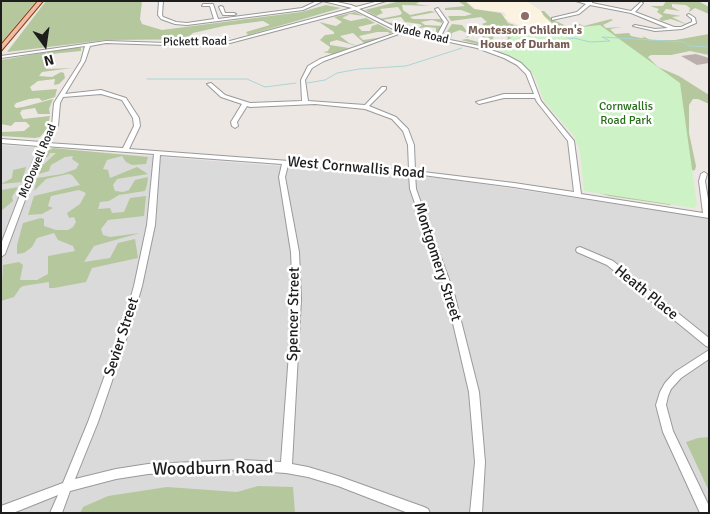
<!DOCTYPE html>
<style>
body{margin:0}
#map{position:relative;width:710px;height:514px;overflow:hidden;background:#ede7e4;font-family:Signika,sans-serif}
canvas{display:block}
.frame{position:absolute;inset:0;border:2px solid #1d1d1d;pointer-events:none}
.north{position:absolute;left:20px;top:20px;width:50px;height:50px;-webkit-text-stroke:4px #fff;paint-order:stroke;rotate:166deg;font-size:14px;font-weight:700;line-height:20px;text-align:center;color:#1d1d1d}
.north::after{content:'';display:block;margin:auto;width:18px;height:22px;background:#1d1d1d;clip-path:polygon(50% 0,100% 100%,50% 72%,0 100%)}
</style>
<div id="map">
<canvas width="710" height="514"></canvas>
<div class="frame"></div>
<div class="north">N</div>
</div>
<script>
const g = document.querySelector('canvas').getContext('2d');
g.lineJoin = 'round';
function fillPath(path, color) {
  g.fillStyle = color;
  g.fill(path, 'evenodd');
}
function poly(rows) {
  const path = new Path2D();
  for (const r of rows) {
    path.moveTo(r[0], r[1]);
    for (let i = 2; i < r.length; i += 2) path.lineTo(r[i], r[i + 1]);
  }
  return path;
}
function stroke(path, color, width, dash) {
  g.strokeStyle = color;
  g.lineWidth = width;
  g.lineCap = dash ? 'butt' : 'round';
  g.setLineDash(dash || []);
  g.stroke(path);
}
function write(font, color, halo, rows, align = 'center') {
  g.font = font + ' Signika,sans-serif';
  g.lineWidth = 5;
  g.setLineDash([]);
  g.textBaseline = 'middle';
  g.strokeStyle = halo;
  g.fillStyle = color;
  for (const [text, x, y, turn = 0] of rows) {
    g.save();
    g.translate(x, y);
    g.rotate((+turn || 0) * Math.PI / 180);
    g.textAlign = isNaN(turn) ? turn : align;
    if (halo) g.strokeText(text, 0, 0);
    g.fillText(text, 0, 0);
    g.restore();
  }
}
fillPath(poly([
 [1,145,442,178,709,218,709,513,1,513]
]), '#dbdada');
fillPath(poly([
 [466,1,526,1,540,10,558,29,536,32,509,21,504,17,506,15,504,12,476,9]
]), '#fbf3df');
fillPath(poly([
 [1,1,36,1,1,43],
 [46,1,142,1,140,19,142,24,162,30,301,12,326,5,341,8,248,35,246,32,270,25,263,21,224,26,193,33,188,37,231,37,223,39,106,40,7,52],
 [400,1,421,1,416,4,430,6,402,5,403,10,410,15,430,11,436,12,410,17,413,19,442,19,442,23,432,20,421,22,425,25,443,26,439,32,436,32,436,28,428,27,420,28,415,32,403,30,406,27,419,28,422,25,419,24,406,22,400,28,386,23,405,22,401,17,382,20,379,19,400,15,402,13,398,7,380,9,383,13,376,16,365,10],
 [458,1,465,1,474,9,501,13,508,23,535,31,558,29,544,16,541,11,544,11,552,19,568,27,577,27,575,22,584,26,611,19,613,20,603,25,606,28,622,27,610,29,615,34,629,33,631,36,641,38,644,38,642,36,651,40,675,40,709,34,709,55,690,51,671,55,651,55,648,57,658,67,679,76,709,95,709,104,698,99,693,99,689,105,689,133,696,166,695,170,685,172,684,187,670,205,609,196,586,189,583,149,536,76,525,63,495,47,501,43,507,42,508,37,503,35,494,36,489,47,461,40,467,39,482,43,484,38,481,35,476,34,466,38,469,34,460,30,452,33,451,39,444,36,452,24,462,25,467,31,488,28,482,24,487,22,481,17,451,21,448,16,465,16,472,14,461,10,445,10,445,8,465,6],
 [666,1,698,1,709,7,709,14,695,8,689,12,690,8,686,5,672,4,672,7,680,11,666,9,663,13,681,16,672,17,688,25,671,19,662,21,659,19,663,16,657,12,659,9,650,6,663,6],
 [355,12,363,16,350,14,342,18,351,21,366,18,375,23,358,27,362,31,370,31,372,26,378,24,393,32,390,34,388,32,377,32,359,36,363,40,384,37,365,44,353,33,340,36,349,43,358,46,353,45,337,40,330,42,330,45,349,48,333,54,323,52,328,51,330,47,320,40,325,35,334,34,334,32,319,22,336,26,342,22,334,17],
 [76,47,81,48,81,51,51,54,42,59,48,60,46,69,48,69,72,68,42,72,39,76,52,77,61,72,64,73,65,78,59,84,54,85,55,79,38,81,30,87,32,91,57,89,55,97,42,101,39,98,29,99,16,103,14,106,16,108,23,107,53,99,49,109,50,114,38,114,35,108,22,110,20,113,23,119,50,116,47,129,40,137,35,138,1,136,1,132,24,131,30,126,26,122,15,122,11,126,1,124,1,60],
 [53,148,148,157,146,164,132,165,126,162,122,156,107,160,103,169,108,170,110,178,137,167,148,174,117,179,113,185,115,191,123,192,129,190,135,180,148,177,147,185,145,191,119,195,109,201,100,202,98,209,110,208,112,213,124,212,130,198,146,196,144,216,108,220,101,229,103,235,110,237,140,233,94,246,84,262,110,258,118,243,135,239,138,258,92,268,86,282,54,288,49,288,49,282,23,286,20,288,14,297,1,301,3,265,19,262,23,265,20,280,37,280,48,274,48,256,75,251,73,246,58,240,54,233,37,238,32,247,24,253,17,254,17,245,23,223,41,218,44,219,44,226,56,230,68,230,73,227,76,222,74,217,69,218,67,213,80,204,86,193,79,190,51,196,48,206,53,208,42,214,28,215,34,196,80,185,72,175,68,174,46,179,34,191,37,178,62,174,76,169,79,164,72,159,73,156,65,157,51,165,49,171,39,174,42,166,56,153,50,153,48,157,45,157,46,152],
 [26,167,22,182,1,184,12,178,13,170],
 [18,187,12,197,13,201,1,211,1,190],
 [709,437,709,491,686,442,698,438],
 [258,486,293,487,295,513,80,513,83,507,108,496,167,487,237,492]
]), '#b5c79d');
fillPath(poly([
 [600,25,680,83,697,205,694,208,584,191,580,151,574,136,544,101,535,77,528,68,514,58,494,50,511,38,508,35]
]), '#cdf2c5');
stroke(poly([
 [496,50,509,46,552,48,563,43,561,40,574,38,590,42,610,41,602,37,684,42,690,46,709,47],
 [147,79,247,79,265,87,296,83],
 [307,83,325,80,337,73,359,69,406,66,462,48]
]), '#a9d5d4', 1);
fillPath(poly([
 [696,54,709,58,709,63,697,65,681,56]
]), '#baafad');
const minor = poly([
 [159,1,163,1,162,15,163,17,176,22,187,23,214,19,210,6,202,6,203,4,213,4,218,19,302,8,317,1,323,1,303,10,187,25,175,24,161,19,158,15,159,1],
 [323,1,332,1,351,5,356,7,379,1,386,1,359,9,399,29,436,37,444,22,435,9,438,8,448,22,440,38,480,46,508,56,521,63,530,72,541,101,574,141,581,194,703,213,699,181,701,174,704,172,707,174,705,181,709,205,709,218,514,187,415,174,416,189,454,293,479,392,485,462,482,513,470,513,475,462,469,392,446,293,410,189,409,174,288,165,285,177,299,252,301,299,292,464,308,467,338,476,424,507,428,509,430,513,408,513,338,486,308,477,286,473,241,470,148,474,116,479,70,491,62,513,50,513,58,495,13,513,1,513,1,506,63,483,88,422,122,328,134,286,147,225,154,154,45,146,5,254,1,257,1,244,39,146,1,143,1,139,41,142,52,126,54,103,81,61,85,46,1,58,1,56,106,41,197,44,230,41,352,8,323,1],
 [355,10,399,32,320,59,308,66,301,80,302,101,250,103,225,95,211,83,207,84,221,97,242,104,231,122,232,126,235,128,238,126,237,122,247,106,250,107,315,104,365,109,392,119,403,131,408,145,409,170,129,149,140,126,139,118,126,98,101,90,65,94,85,61,90,46,106,43,197,46,230,43,355,10],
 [404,32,477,48,504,58,517,65,526,74,534,94,504,94,476,102,479,104,504,98,535,98,537,102,568,141,574,192,514,183,415,171,414,145,408,129,396,117,369,106,386,89,386,87,382,87,365,105,308,101,305,80,312,68,324,61,404,32],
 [101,94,122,100,133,118,134,126,123,148,47,143,58,126,60,103,63,97,101,94],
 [160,155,282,164,279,177,291,252,293,299,281,462,241,460,148,464,116,469,75,479,98,422,130,328,142,286,155,225,160,155],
 [576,1,592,1,592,3,631,11,641,2,643,3,635,12,674,27,681,27,692,22,692,19,687,15,689,14,695,18,696,23,682,29,655,31,633,26,635,25,655,29,668,28,631,13,590,5,579,14,552,20,552,18,577,12,586,4,576,1],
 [221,6,223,7,225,13,234,13,236,14,234,15,223,15,219,7,221,6],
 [580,247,613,261,709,338,709,347,706,346,607,265,577,252,576,250,577,248,580,247],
 [709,350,709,359,681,378,671,389,668,396,666,405,673,431,709,506,709,513,700,513,663,432,656,405,660,392,665,383,675,372,709,350]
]);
const major = poly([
 [38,1,43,1,1,51,1,45,38,1]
]);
stroke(minor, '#9a9a9a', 2);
stroke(major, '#844011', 2);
fillPath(minor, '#fff');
fillPath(major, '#f0bca5');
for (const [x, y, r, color] of [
 [525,16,5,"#8d6e63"]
]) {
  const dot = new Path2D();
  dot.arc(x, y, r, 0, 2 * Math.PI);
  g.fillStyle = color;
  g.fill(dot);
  stroke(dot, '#fff', 2);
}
write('bold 12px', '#785e54', '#fff', [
 ["Montessori Children's",525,31],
 ["House of Durham",525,45]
]);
write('12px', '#1d1d1d', '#fff', [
 ["Wade Road",421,34,13],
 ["Pickett Road",195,42,-1],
 ["McDowell Road",38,161,-67]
]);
write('12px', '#276e18', '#fff', [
 ["Cornwallis",626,107],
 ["Road Park",626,121]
]);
write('15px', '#1d1d1d', '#fff', [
 ["West Cornwallis Road",356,168,5],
 ["Montgomery Street",437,262,72],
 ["Heath Place",646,293,39],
 ["Spencer Street",294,314,-89],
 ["Sevier Street",122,337,-72]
]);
write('18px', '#1d1d1d', '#fff', [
 ["Woodburn Road",213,469,-1]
]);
</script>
